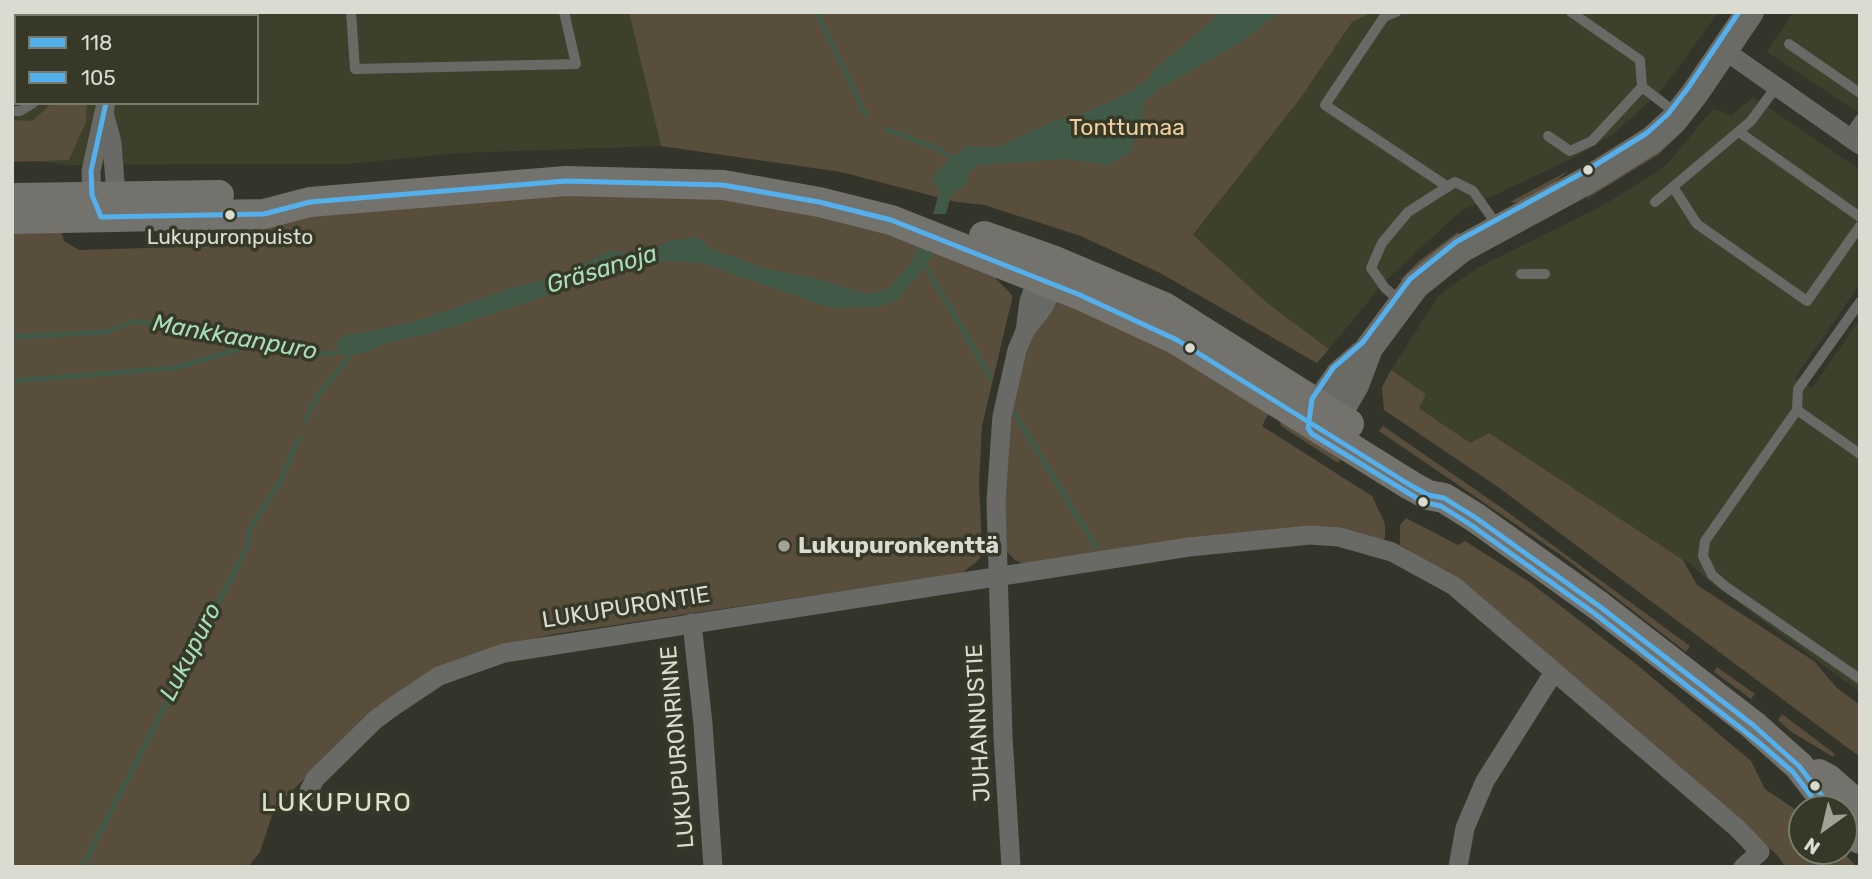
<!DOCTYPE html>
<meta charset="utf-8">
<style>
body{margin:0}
#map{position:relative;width:1872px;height:879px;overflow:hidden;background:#33352b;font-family:Rubik,sans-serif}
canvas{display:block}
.frame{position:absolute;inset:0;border:14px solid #dadcd2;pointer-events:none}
.legend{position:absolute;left:14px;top:14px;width:245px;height:91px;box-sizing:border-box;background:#363927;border:2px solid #787a6b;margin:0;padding:9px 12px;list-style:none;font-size:21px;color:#dadcd2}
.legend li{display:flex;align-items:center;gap:14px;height:35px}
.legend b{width:35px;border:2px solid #787a6b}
.north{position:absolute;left:1788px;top:795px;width:70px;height:70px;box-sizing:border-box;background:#363927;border:2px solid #787a6b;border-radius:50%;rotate:214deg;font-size:19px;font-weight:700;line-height:28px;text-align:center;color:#dadcd2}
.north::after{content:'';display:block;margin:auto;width:24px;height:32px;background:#a0a298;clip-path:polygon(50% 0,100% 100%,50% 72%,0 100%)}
</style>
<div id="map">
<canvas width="1872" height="879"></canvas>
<div class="frame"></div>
<ul class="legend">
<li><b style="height:9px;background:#53b0ec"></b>118</li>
<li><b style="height:9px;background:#53b0ec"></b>105</li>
</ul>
<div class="north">N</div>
</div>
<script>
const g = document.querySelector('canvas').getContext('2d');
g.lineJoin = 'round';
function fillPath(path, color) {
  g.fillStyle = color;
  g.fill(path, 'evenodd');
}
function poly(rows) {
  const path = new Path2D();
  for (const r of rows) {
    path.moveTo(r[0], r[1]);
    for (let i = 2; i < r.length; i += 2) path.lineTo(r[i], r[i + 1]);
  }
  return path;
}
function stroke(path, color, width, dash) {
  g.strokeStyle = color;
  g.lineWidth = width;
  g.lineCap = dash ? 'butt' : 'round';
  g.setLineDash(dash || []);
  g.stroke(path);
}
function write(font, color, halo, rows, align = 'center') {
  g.font = font + ' Rubik,sans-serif';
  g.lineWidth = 7;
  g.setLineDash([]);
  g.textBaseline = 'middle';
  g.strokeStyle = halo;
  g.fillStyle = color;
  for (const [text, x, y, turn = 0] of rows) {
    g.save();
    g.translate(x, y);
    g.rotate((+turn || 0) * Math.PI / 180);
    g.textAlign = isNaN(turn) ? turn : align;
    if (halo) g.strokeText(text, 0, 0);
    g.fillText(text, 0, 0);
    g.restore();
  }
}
fillPath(poly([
 [12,12,629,12,661,146,459,153,345,164,67,165,12,158],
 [16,16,257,16,257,103,16,103],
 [1374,12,1719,12,1659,93,1615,133,1577,156,1461,211,1385,281,1329,349,1266,302,1193,236,1300,99,1352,22],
 [1794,12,1860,12,1860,114,1767,52],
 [1753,97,1860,170,1860,284,1795,378,1812,388,1860,319,1860,692,1710,582,1690,563,1664,551,1489,433,1470,444,1418,407,1426,394,1391,370,1440,294,1479,267,1600,207,1655,173,1667,164,1713,109,1732,115]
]), '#3d402a');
fillPath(poly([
 [629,12,1374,12,1352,22,1300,99,1193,235,1266,302,1329,349,1317,363,1160,273,1081,236,984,205,956,202,841,172,661,146],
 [52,103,87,103,86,122,69,160,12,162,12,120,32,121],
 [1702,104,1682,132,1658,155,1586,199,1593,189],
 [1568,171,1543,193,1521,203,1510,202],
 [671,193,823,213,996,266,996,279,1012,295,1012,299,982,426,979,483,982,546,980,558,975,563,962,573,555,634,501,646,320,763,274,809,260,852,248,867,12,867,12,227,60,228,64,241,79,250,246,245,246,226,293,218,576,194],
 [1458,232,1462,237,1404,281,1400,280,1419,261],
 [1071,299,1272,407,1262,426,1372,496,1385,524,1385,538,1381,542,1347,533,1024,564,1015,560,1007,552,1006,544,1003,466,1016,385,1030,340,1048,309,1058,300],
 [1391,370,1426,394,1419,408,1470,443,1489,433,1683,560,1697,585,1814,661,1837,688,1860,705,1860,757,1498,487,1384,410,1382,387],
 [1280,420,1345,454,1338,463,1281,426],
 [1383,426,1502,508,1690,646,1686,652,1565,558,1379,431],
 [1406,518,1458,545,1465,541,1528,581,1635,663,1751,761,1765,789,1802,814,1802,851,1842,851,1857,867,1786,867,1776,854,1462,581,1400,545,1400,525],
 [1717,667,1755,694,1751,699,1714,672],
 [1782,714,1835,754,1833,757,1790,731,1778,720]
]), '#594d3b');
fillPath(poly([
 [1222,12,1279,12,1240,43,1157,90,1143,102,1145,108,1130,153,1108,165,1068,159,978,165,969,172,967,184,951,195,946,214,933,214,939,193,933,180,936,171,967,146,997,147,1056,120,1076,116,1125,95,1150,78,1153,71],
 [697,237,711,249,764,268,822,280,866,294,880,292,891,286,911,263,922,242,935,249,928,263,897,300,876,307,831,308,701,263,668,261,591,279,523,304,426,335,393,341,369,351,349,356,335,353,340,338,347,335,414,322,511,288,564,274,611,250,634,255,647,252,668,241]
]), '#405a47');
stroke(poly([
 [817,12,866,116],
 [885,129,937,148,952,158,960,157],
 [922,260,991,378],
 [12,337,105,332,135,321,264,342,315,355,335,353],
 [12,381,174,368,261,343],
 [1015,414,1096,547],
 [305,422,317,396,345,363,350,352],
 [82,867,241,559,249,541,248,532,280,482,299,438]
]), '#405a47', 5);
stroke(poly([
 [351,12,355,69,576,64,564,12],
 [1396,12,1384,17,1325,105,1448,187],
 [1571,12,1640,60,1642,87,1676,113],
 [48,16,48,12],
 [1789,44,1860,93],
 [12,111,20,111,33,103],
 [1739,132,1860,217],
 [1548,136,1570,151,1592,141,1642,87],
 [1848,137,1860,119],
 [1673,187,1697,224,1807,301,1860,226],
 [1655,202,1751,121,1776,87],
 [1521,274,1545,274],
 [1400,301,1385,288,1371,268,1382,243,1408,212,1455,182,1473,191,1499,228],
 [1860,302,1798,389,1797,410,1705,541,1703,556,1712,575,1725,586,1860,679],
 [1797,410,1860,454]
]), '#696a66', 10);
stroke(poly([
 [109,16,109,12],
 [1724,50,1860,145],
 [105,116,112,143,116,195,110,205],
 [97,207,92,195,91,171,106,103],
 [1025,331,1043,308,1054,285,1055,275],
 [692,623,703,724,713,867],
 [309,791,315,779,375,720,394,706,439,676,504,653,1189,547,1310,535,1339,537,1392,552,1454,586,1737,828,1760,852,1743,867],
 [1011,867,1003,736,996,501,1002,416,1017,350,1025,331,1029,301,1038,278,1045,271],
 [1458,867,1465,828,1485,781,1554,672]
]), '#696a66', 19);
stroke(poly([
 [1317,427,1337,416,1355,385,1369,348,1416,285,1461,249,1588,180,1652,140,1674,120,1695,93,1750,12],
 [1317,427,1319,404,1340,374,1362,355]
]), '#6b6b66', 28);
stroke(poly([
 [12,198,219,195],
 [12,219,264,214,310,202,566,181,723,185,819,202,891,220,1080,295,1177,340,1410,485,1428,495,1444,498,1476,518,1599,606,1753,725,1799,766,1832,809],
 [984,236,1055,261,1164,307,1349,424],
 [1819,774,1828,779,1860,807],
 [1844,823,1860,839]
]), '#73726c', 30);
stroke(poly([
 [106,103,91,171,92,195,101,217,264,214,310,202,566,181,723,185,819,202,891,220,1080,295,1177,340,1410,485,1428,495,1444,498,1476,518,1599,606,1753,725,1799,766,1832,809]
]), '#53b0ec', 5);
stroke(poly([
 [1739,12,1688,88,1668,114,1647,133,1584,172,1456,242,1410,279,1363,342,1333,368,1312,399,1308,428,1312,434,1423,502,1441,506,1471,525,1594,613,1757,741,1793,772,1821,809]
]), '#53b0ec', 5);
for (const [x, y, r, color] of [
 [1588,170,6,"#dadcd2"],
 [230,215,6,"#dadcd2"],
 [1190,348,6,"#dadcd2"],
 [1423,502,6,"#dadcd2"],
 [784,546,7,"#a0a298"],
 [1815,786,6,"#dadcd2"]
]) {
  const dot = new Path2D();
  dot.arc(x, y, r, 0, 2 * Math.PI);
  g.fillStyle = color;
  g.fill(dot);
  stroke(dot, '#363927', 2.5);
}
write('21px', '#dadcd2', '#363927', [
 ["Lukupuronpuisto",230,238]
]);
write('23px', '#f2cf9c', '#363927', [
 ["Tonttumaa",1127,128]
]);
write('bold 23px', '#dadcd2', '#363927', [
 ["Lukupuronkenttä",798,546]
], 'left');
write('23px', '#dadcd2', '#363927', [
 ["LUKUPURONTIE",626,608,-9],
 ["JUHANNUSTIE",979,723,-93],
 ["LUKUPURONRINNE",678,747,-95]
]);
write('italic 24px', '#a7deb9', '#363927', [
 ["Gräsanoja",602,270,-17],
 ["Mankkaanpuro",235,338,10],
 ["Lukupuro",191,652,-63]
]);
g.letterSpacing = '2px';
write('26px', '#dde2cc', '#363927', [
 ["LUKUPURO",337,803]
]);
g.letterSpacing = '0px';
</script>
